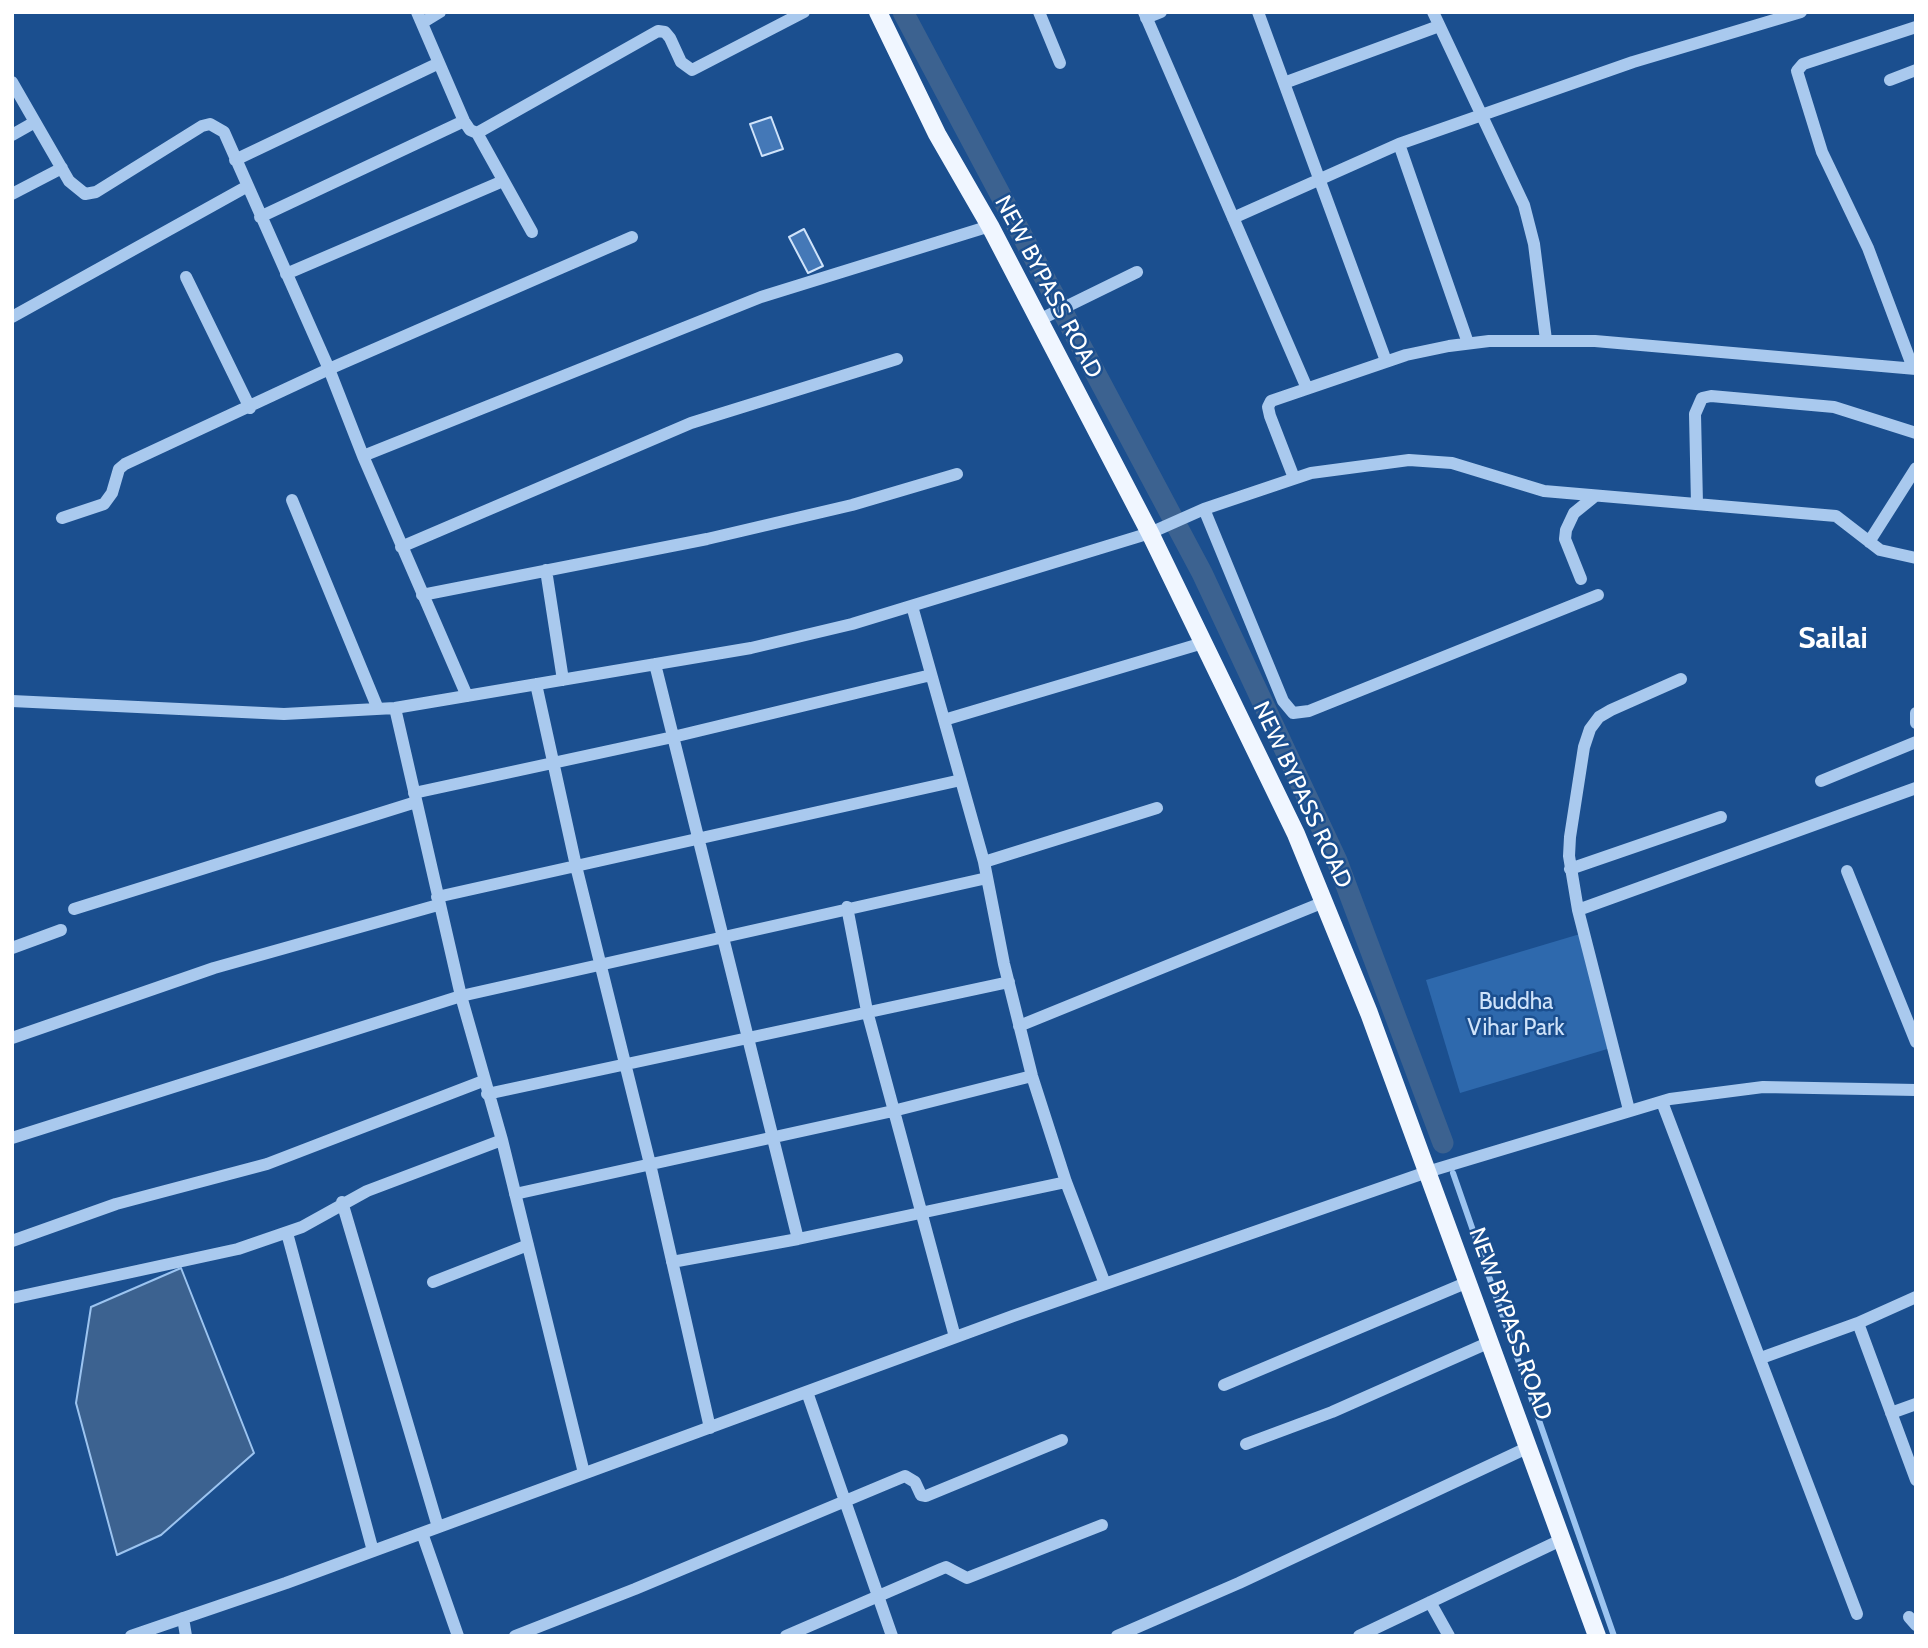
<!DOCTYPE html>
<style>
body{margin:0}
#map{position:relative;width:1928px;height:1648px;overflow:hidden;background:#1b4f8f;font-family:Cabin,sans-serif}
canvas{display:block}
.frame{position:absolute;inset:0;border:14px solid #fff;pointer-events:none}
</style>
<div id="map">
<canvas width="1928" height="1648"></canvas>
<div class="frame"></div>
</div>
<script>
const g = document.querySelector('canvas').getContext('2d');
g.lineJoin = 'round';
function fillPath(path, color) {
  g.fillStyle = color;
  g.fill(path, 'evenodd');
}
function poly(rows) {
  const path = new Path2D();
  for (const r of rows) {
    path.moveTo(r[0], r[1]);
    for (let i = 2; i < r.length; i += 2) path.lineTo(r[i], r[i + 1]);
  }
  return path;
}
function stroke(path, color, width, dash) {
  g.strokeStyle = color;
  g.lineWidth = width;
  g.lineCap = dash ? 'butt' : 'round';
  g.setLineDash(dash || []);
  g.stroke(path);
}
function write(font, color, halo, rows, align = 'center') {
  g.font = font + ' Cabin,sans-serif';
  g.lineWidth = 5;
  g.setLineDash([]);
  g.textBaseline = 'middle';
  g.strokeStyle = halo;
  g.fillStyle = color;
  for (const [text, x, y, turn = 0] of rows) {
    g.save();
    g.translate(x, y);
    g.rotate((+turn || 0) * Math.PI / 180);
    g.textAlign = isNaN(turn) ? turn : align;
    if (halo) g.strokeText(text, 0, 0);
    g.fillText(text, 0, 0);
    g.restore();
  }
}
fillPath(poly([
 [1580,934,1614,1047,1460,1093,1426,980]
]), '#2e69ad');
const water = poly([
 [181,1268,254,1453,161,1535,117,1555,76,1403,91,1307,181,1268]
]);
fillPath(water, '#3c6290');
stroke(water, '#9cc4f0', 2);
stroke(poly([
 [1453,1173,1614,1636]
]), '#9cc4f0', 6);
stroke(poly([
 [903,12,1202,573,1337,861,1443,1143]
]), '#3c6290', 21);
const building = poly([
 [771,117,783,149,762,156,750,124,771,117],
 [804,229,823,266,808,273,789,237,804,229]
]);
fillPath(building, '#4478b7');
stroke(building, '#cfe3fa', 2);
stroke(poly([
 [417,12,464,121,470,130,477,133,658,31,665,32,670,38,681,62,692,70,804,12],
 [1039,12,1060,63],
 [1144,12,1306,386],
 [1258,12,1386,361],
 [1433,12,1524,205,1534,244,1546,340],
 [1146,18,1161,12],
 [422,23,440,12],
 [1890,80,1916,70],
 [12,82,69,181,85,194,96,192,202,126,210,124,224,132,329,369,363,456,467,696],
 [1284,83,1439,26],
 [477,133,532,232],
 [12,135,35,122],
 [1399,144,1468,343],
 [235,160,439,63],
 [12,194,62,168],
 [260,217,464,121],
 [1233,218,1399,144,1633,62,1801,12],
 [286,274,503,181],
 [186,277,250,408],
 [12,317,246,187],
 [1039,320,1137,272],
 [1913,368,1868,248,1822,152,1797,71,1803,64,1916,27],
 [363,456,761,297,990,226],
 [1294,478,1270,416,1268,407,1271,401,1406,355,1449,346,1489,341,1595,341,1916,369],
 [292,500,378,709],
 [1697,504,1695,414,1702,398,1711,396,1834,407,1916,433],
 [1204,509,1283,701,1293,713,1309,711,1598,595],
 [62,518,104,504,112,493,119,469,125,464,329,369,632,237],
 [1869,542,1916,468],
 [401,547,691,423,897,359],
 [546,570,563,680],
 [1581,579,1565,539,1566,530,1574,513,1595,496],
 [422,595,707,539,852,505,957,474],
 [912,606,984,862,1004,964,1032,1076,1066,1182,1105,1284],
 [655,664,798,1239],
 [536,684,576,866,650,1164,710,1428],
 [12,701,284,714,395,708,751,648,852,624,1150,533,1204,509,1311,473,1409,460,1452,463,1544,491,1836,516,1880,550,1916,558],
 [395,708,461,996,502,1140,584,1473],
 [1916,713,1916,723],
 [944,720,1203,643],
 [1821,781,1916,742],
 [414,793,673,737,931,675],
 [984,862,1157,808],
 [1570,869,1721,817],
 [1847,871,1916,1042],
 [437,897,961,780],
 [847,907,867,1011,955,1337],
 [74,909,416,802],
 [1578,910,1916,788],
 [12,948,61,930],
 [1019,1026,1324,902],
 [12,1038,214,968,438,905],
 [487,1094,1009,982],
 [1662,1102,1857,1614],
 [1629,1110,1578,910,1569,856,1570,837,1584,747,1590,729,1599,717,1611,710,1681,679],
 [12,1138,461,996,987,878],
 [515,1194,893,1111,1032,1076],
 [342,1202,438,1527],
 [287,1233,373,1551],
 [12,1241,116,1204,267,1164,483,1081],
 [672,1262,798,1239,1066,1182],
 [433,1282,528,1245],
 [12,1298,238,1249,302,1227,367,1191,502,1140],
 [1858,1323,1916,1480],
 [1761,1358,1858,1323,1916,1297],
 [1224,1385,1468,1282],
 [807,1392,892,1636],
 [1891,1413,1916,1404],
 [1246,1444,1332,1412,1490,1342],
 [422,1533,458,1636],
 [1430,1602,1449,1636],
 [1909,1617,1916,1625],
 [183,1618,186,1636],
 [131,1636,286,1583,1013,1316,1427,1172,1670,1099,1763,1087,1916,1090],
 [515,1636,635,1589,905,1476,915,1482,921,1495,926,1496,1062,1440],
 [786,1636,941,1569,946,1567,967,1578,1102,1525],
 [1117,1636,1239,1583,1529,1447],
 [1359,1636,1563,1539]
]), '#a9c9ee', 12);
stroke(poly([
 [878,12,937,134,990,226,1150,533,1296,834,1369,1013,1597,1636]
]), '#f0f6ff', 18);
write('23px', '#fff', '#1b4f8f', [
 ["NEW BYPASS ROAD",1048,287,62],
 ["NEW BYPASS ROAD",1302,795,65],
 ["NEW BYPASS ROAD",1510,1324,70]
]);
write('23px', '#cfe3fa', '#1b4f8f', [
 ["Buddha",1516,1002],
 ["Vihar Park",1516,1028]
]);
write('bold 30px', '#fff', '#1b4f8f', [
 ["Sailai",1833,639]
]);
</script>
